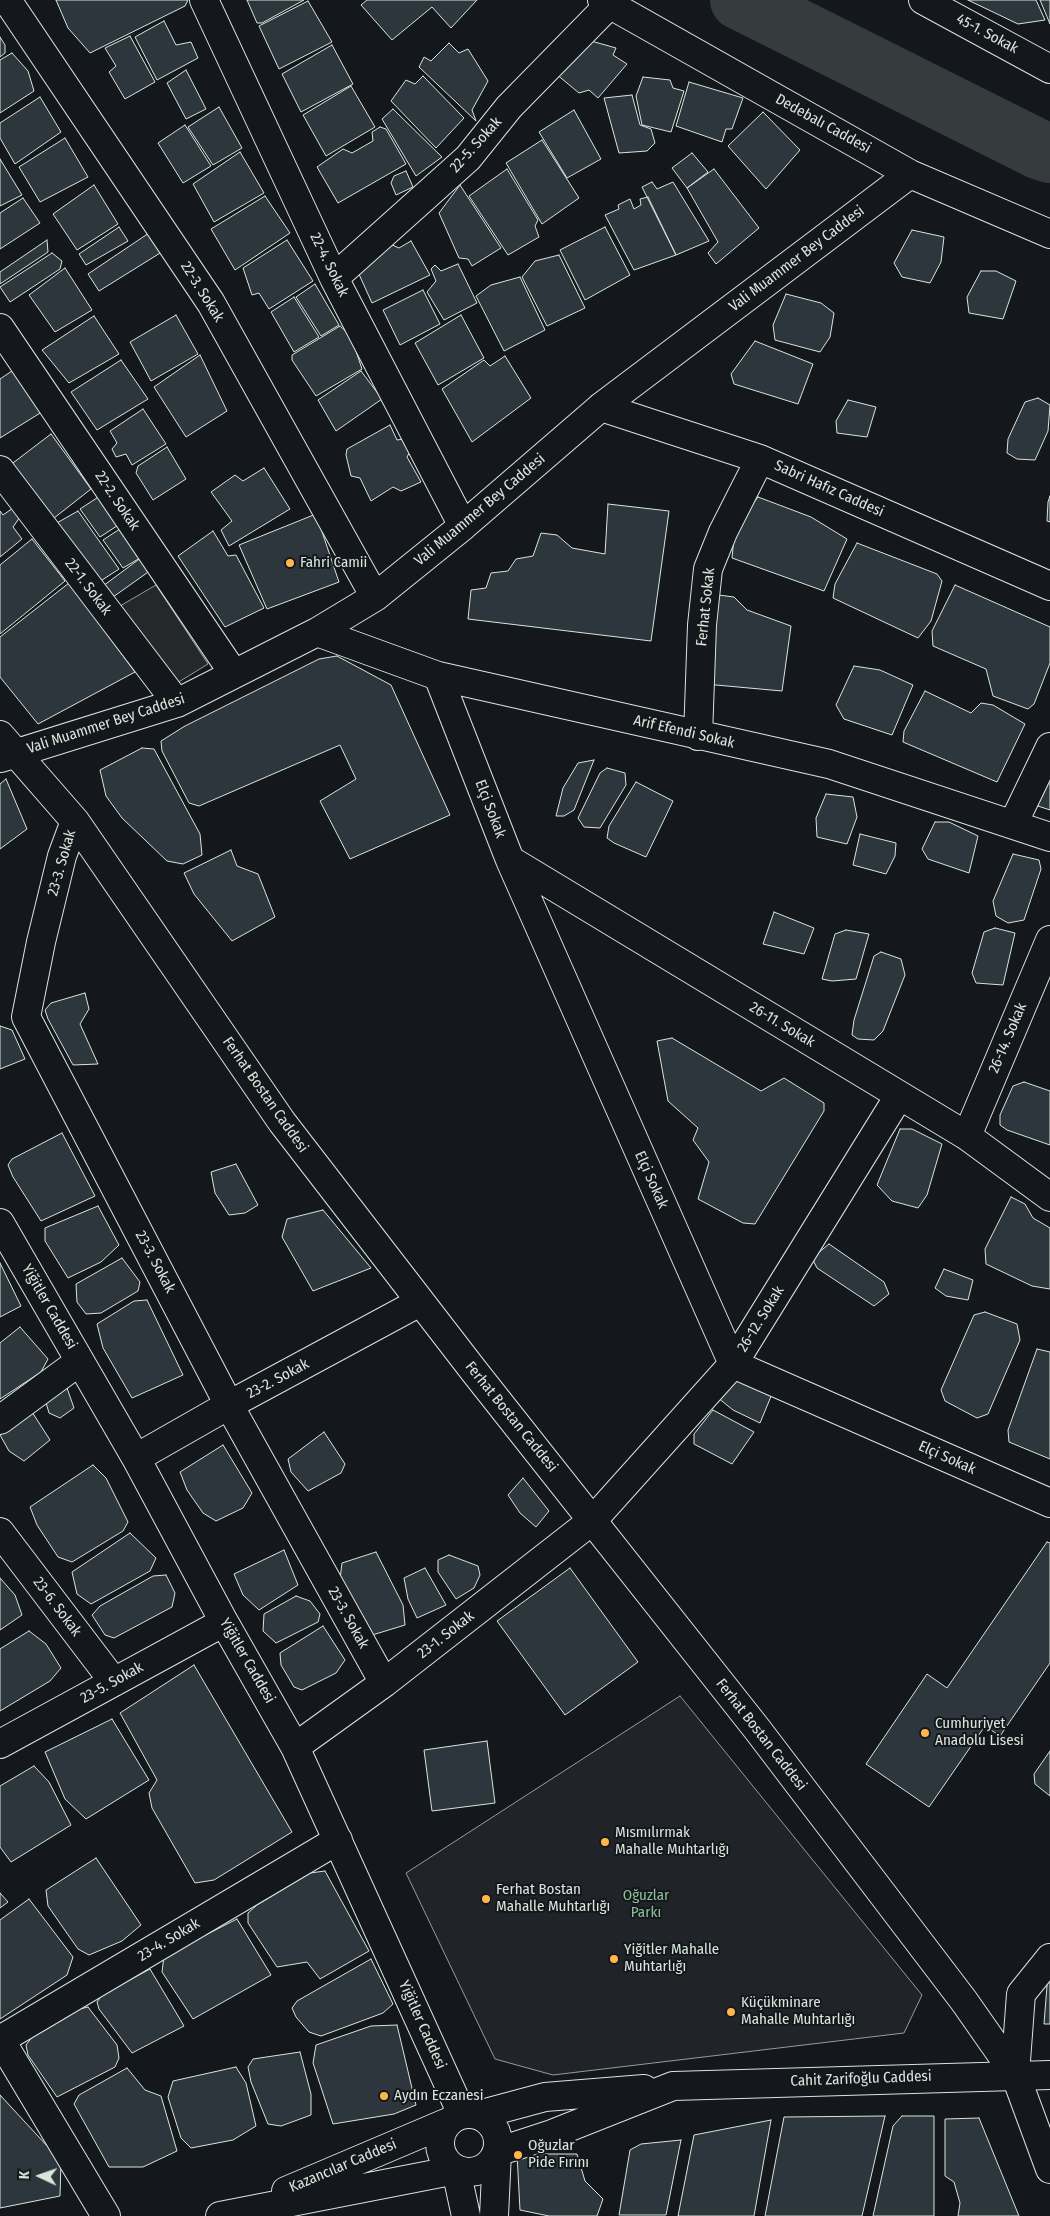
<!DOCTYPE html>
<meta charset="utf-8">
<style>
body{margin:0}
#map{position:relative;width:1050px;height:2216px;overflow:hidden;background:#14181c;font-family:"Fira Sans Condensed",sans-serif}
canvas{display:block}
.north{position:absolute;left:15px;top:2151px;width:50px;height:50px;-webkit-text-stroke:4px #14181c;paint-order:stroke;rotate:273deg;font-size:14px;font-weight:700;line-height:20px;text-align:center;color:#d8e6dc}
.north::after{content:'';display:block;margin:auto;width:18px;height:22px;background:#d8e6dc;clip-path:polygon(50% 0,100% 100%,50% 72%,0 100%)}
</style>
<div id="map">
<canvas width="1050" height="2216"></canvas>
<div class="north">K</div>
</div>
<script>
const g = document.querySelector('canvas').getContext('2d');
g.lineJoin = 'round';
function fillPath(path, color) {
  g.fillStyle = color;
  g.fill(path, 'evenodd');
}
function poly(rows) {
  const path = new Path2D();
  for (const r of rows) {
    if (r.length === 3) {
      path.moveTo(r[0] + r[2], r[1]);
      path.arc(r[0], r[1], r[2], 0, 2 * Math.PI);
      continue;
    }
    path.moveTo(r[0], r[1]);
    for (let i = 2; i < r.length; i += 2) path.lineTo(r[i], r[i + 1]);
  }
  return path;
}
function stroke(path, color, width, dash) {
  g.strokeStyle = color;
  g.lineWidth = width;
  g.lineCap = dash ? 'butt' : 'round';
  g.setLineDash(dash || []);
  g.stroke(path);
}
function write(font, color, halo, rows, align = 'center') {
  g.font = font + ' "Fira Sans Condensed",sans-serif';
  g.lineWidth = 4;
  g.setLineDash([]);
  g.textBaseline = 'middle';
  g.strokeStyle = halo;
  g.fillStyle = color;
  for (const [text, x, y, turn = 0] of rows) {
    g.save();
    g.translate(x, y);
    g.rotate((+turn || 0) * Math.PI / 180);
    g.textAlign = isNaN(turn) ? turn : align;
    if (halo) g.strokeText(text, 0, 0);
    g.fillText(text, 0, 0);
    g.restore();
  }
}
const green = poly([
 [680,1696,922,1995,904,2033,553,2075,495,2059,406,1873,680,1696]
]);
fillPath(green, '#202428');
stroke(green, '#939e99', 1);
const parking = poly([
 [156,585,208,664,177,683,120,606,156,585]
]);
fillPath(parking, '#24282b');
stroke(parking, '#939e99', 1);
stroke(poly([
 [740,0,1038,149,1050,153]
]), '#363b3e', 60);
const building = poly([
 [56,0,188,0,185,6,90,53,68,28,56,0],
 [247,0,304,0,262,23,257,23,247,0],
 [367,0,477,0,451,28,432,7,392,40,361,5,367,0],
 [968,0,1036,0,1045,20,1018,24,968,0],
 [1040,0,1050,0,1050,24,1040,0],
 [308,1,332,42,279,69,259,26,308,1],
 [164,21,176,45,191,42,198,58,157,80,135,37,164,21],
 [130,36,155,82,125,99,109,72,116,66,105,48,130,36],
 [0,37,5,45,5,53,0,57,0,37],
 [584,39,616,48,613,55,627,64,598,98,589,90,579,93,555,73,584,39],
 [449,43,459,53,468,49,488,81,472,110,476,121,419,67,424,57,431,61,449,43],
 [332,45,353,84,301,112,282,74,332,45],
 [12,53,28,71,34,91,0,113,0,60,12,53],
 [186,70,206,109,186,119,167,83,186,70],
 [423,76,464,118,436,148,391,101,406,80,415,84,423,76],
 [643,77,670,80,673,88,684,91,671,132,642,125,636,96,643,77],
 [689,82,743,98,732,129,726,129,722,142,676,126,689,82],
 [351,86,375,127,326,156,303,115,351,86],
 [632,95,640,125,651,129,655,143,647,151,619,153,604,98,632,95],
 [40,97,61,132,15,164,0,138,0,123,40,97],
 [219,107,242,148,213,165,188,127,219,107],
 [393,109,442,157,416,176,382,119,393,109],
 [574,110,601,159,567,178,539,132,574,110],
 [763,112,800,150,766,189,728,146,763,112],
 [185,125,211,166,183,183,158,143,185,125],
 [380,127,386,129,406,164,338,203,317,167,343,149,352,153,373,141,372,132,380,127],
 [65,138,88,177,40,202,19,167,65,138],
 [542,140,579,198,542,224,506,163,542,140],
 [240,152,264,193,214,222,193,184,240,152],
 [692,153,708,172,687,188,672,168,692,153],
 [0,159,22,195,0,206,0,159],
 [507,169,538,220,535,226,539,237,508,255,469,196,507,169],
 [714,169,759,228,716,264,708,253,718,242,687,188,714,169],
 [406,171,413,187,396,195,391,183,394,176,406,171],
 [652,182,657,189,673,182,709,241,676,255,642,187,652,182],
 [94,185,118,224,77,250,53,214,94,185],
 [460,185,501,248,472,266,468,259,459,258,439,213,460,185],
 [265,196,290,233,235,270,211,229,265,196],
 [648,197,676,255,634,270,605,215,619,209,618,205,630,199,634,209,641,205,640,199,648,197],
 [23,198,40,223,0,249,0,213,23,198],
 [119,227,128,241,86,265,79,254,119,227],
 [605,227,630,275,585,300,560,250,605,227],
 [912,230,944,237,941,262,930,283,902,277,894,263,912,230],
 [152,231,165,250,99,291,88,274,152,231],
 [47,240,48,252,0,284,0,272,47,240],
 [287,240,313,281,269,309,259,293,252,295,243,268,287,240],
 [411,241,430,275,372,303,353,261,390,244,399,248,411,241],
 [52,253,62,261,60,269,10,302,0,287,52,253],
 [559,255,585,308,547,326,522,277,535,261,559,255],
 [458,264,477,303,444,320,427,292,436,281,431,269,435,265,441,271,458,264],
 [65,268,92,310,55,332,29,295,65,268],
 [981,271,996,271,1016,281,1003,319,969,313,967,297,981,271],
 [520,277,545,330,504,351,476,296,491,285,520,277],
 [315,284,339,325,321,336,296,297,315,284],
 [423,290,440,324,400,345,383,310,423,290],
 [786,294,821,303,834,313,830,337,820,352,775,340,773,325,786,294],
 [294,297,319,337,294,352,271,312,294,297],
 [176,315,198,354,151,381,130,342,176,315],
 [461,315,484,358,438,385,415,343,461,315],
 [94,316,119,354,69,383,42,350,94,316],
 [340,326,351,336,362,369,316,396,292,360,292,355,340,326],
 [755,341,813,364,798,404,734,384,731,374,755,341],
 [200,355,227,411,186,437,154,387,200,355],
 [505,356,531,398,472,442,442,389,484,360,490,366,505,356],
 [121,360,148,399,97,430,71,392,121,360],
 [15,369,45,410,0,438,0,379,15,369],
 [361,371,382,399,336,431,318,400,361,371],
 [1038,398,1050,405,1048,431,1035,460,1017,459,1007,453,1008,439,1025,402,1038,398],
 [848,400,876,407,867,437,837,433,836,421,848,400],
 [143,409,166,444,132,465,126,454,116,457,112,449,117,443,110,431,143,409],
 [390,425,397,440,404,439,411,450,407,457,421,482,401,491,393,487,371,501,360,478,351,476,346,455,347,449,390,425],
 [51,434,91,489,49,522,9,466,51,434],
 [167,447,186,479,153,500,136,473,138,466,167,447],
 [264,468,290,509,229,546,221,530,232,521,211,492,235,475,243,481,264,468],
 [103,494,123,522,100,537,80,509,103,494],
 [1050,496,1050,522,1047,521,1048,502,1050,496],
 [758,497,811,517,847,539,824,591,732,558,735,527,758,497],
 [608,504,669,511,651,641,468,619,471,590,486,588,491,573,508,571,516,559,533,556,541,533,557,535,572,548,605,554,608,504],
 [13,508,20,517,13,527,22,539,0,557,0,511,3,515,13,508],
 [78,511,119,569,96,584,55,524,78,511],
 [316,514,339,582,267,609,239,545,316,514],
 [126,525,145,555,123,568,103,540,126,525],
 [213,531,228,556,236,555,264,608,225,627,178,556,213,531],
 [32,539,65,581,0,634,0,565,32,539],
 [857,543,937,574,942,581,931,621,918,638,833,598,835,584,857,543],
 [142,557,151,570,113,597,103,586,142,557],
 [69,583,135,672,38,724,0,677,0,637,69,583],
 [955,585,1050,627,1050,663,1034,704,1028,709,993,696,986,669,933,646,932,631,955,585],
 [718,595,734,597,747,610,791,626,782,691,705,684,718,595],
 [337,656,391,685,450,815,350,859,320,801,356,779,340,745,199,806,189,803,162,751,161,741,185,726,319,659,337,656],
 [854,666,880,670,913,685,892,735,844,719,836,705,854,666],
 [925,691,971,713,981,703,993,705,1025,724,997,782,903,742,904,731,925,691],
 [142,748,154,749,200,834,202,855,183,864,167,861,122,818,106,796,100,770,142,748],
 [594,760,574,810,564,816,556,816,563,788,578,763,594,760],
 [1050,762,1050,810,1038,806,1041,780,1050,762],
 [607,768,625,773,626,785,600,828,584,827,578,818,600,773,607,768],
 [6,779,27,829,0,849,0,784,6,779],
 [636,782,673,801,646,857,614,843,607,838,609,826,636,782],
 [826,794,853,797,857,817,847,844,817,837,816,818,826,794],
 [935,822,949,822,978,836,969,873,928,859,922,849,935,822],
 [860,834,896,843,895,856,886,874,853,865,860,834],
 [231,850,237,866,258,874,275,917,232,941,194,894,184,873,231,850],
 [1013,854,1039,860,1041,869,1024,920,1008,923,996,916,993,901,1013,854],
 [774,912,814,928,804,954,763,944,774,912],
 [995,928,1015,933,1003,985,976,983,972,973,984,932,995,928],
 [846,930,869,934,856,979,832,981,822,979,835,934,846,930],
 [881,952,901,959,905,975,883,1031,874,1040,858,1039,852,1035,854,1020,874,956,881,952],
 [85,993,89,1009,80,1024,98,1064,73,1065,48,1019,45,1010,51,1003,85,993],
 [0,1026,12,1030,25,1059,0,1069,0,1026],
 [672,1038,761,1091,784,1078,824,1103,824,1111,755,1224,743,1223,698,1199,709,1162,693,1140,698,1128,668,1101,657,1041,672,1038],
 [1024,1082,1050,1091,1050,1145,1007,1130,1000,1125,1000,1115,1013,1086,1024,1082],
 [900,1129,912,1129,942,1144,927,1195,918,1208,892,1201,877,1185,900,1129],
 [62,1133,95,1196,41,1221,13,1177,8,1165,12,1159,62,1133],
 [236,1164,258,1205,245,1213,229,1215,215,1193,211,1172,236,1164],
 [1011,1197,1025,1204,1033,1218,1050,1228,1050,1289,1032,1286,986,1264,985,1249,1011,1197],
 [98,1206,119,1245,101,1262,68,1278,45,1241,45,1228,98,1206],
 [323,1210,371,1268,313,1291,282,1237,287,1219,323,1210],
 [829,1244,884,1282,889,1294,874,1306,817,1268,812,1258,829,1244],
 [122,1258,140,1282,138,1291,101,1313,86,1314,77,1302,76,1284,122,1258],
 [0,1263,21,1306,0,1317,0,1263],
 [944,1269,973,1280,968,1300,946,1296,935,1288,944,1269],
 [147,1300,183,1375,132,1398,103,1348,97,1324,134,1301,147,1300],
 [985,1312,1017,1324,1020,1340,988,1414,977,1418,945,1401,941,1390,974,1315,985,1312],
 [20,1327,48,1359,41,1372,0,1399,0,1343,20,1327],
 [1037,1349,1050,1352,1050,1459,1009,1442,1008,1430,1037,1349],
 [730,1373,772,1394,760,1423,733,1410,717,1397,730,1373],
 [67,1388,74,1408,60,1418,49,1413,45,1399,67,1388],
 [713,1410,754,1432,732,1464,694,1444,694,1434,713,1410],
 [32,1412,50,1440,24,1461,9,1451,0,1435,32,1412],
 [324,1432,345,1464,341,1473,308,1491,291,1472,288,1459,324,1432],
 [223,1445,252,1493,243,1508,216,1521,203,1513,187,1490,180,1472,223,1445],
 [93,1465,106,1478,128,1522,123,1531,72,1562,58,1557,37,1525,30,1507,93,1465],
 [523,1478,549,1511,536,1527,520,1513,508,1495,523,1478],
 [130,1533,156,1558,150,1571,91,1604,77,1594,72,1572,130,1533],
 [1047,1542,1050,1543,1050,1663,1000,1736,985,1726,929,1807,866,1764,927,1674,947,1688,1047,1542],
 [284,1550,298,1585,259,1610,243,1595,234,1574,284,1550],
 [376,1552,403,1605,405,1625,369,1636,340,1579,342,1563,376,1552],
 [449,1555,478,1566,480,1575,474,1588,456,1599,438,1572,438,1560,449,1555],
 [425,1568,446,1605,417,1618,408,1599,404,1578,425,1568],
 [570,1568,638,1662,565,1715,497,1621,570,1568],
 [166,1575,175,1593,172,1607,114,1638,105,1635,92,1615,100,1606,153,1576,166,1575],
 [0,1578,15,1595,22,1615,0,1630,0,1578],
 [296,1596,310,1601,320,1614,318,1622,276,1643,263,1631,264,1614,296,1596],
 [323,1626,345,1660,336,1673,302,1690,294,1687,281,1665,280,1653,323,1626],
 [29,1631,46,1644,61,1668,50,1681,0,1711,0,1649,29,1631],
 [194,1665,292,1832,214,1880,195,1883,152,1808,149,1793,157,1780,120,1713,194,1665],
 [112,1719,149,1780,86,1819,65,1799,45,1752,112,1719],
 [487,1741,495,1803,432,1811,424,1750,487,1741],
 [1050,1751,1050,1796,1035,1784,1034,1774,1050,1751],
 [34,1766,49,1782,71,1825,11,1862,0,1847,0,1786,34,1766],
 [96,1858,141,1925,122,1941,89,1955,78,1949,48,1906,46,1890,96,1858],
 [325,1871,369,1951,320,1979,307,1962,277,1967,248,1923,248,1913,257,1905,310,1873,325,1871],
 [0,1893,8,1902,0,1908,0,1893],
 [29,1899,73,1957,67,1975,0,2019,0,1920,29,1899],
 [237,1919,271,1975,193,2019,162,1972,164,1956,237,1919],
 [371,1959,393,2004,383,2013,321,2036,309,2032,296,2017,292,2008,297,2001,371,1959],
 [150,1969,184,2026,132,2053,99,2009,97,2002,102,1995,150,1969],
 [1050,1971,1050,2024,1044,2024,1048,1973,1050,1971],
 [88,2007,117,2045,119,2058,115,2067,57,2097,28,2055,26,2045,32,2037,72,2011,88,2007],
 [397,2025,416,2105,394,2114,333,2124,313,2063,316,2045,371,2026,397,2025],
 [300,2052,311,2094,311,2115,281,2126,268,2124,251,2082,248,2067,253,2059,300,2052],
 [236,2067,246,2083,256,2126,233,2140,191,2148,181,2138,168,2097,173,2081,236,2067],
 [127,2068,145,2090,161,2096,177,2151,143,2167,109,2167,74,2104,79,2095,127,2068],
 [0,2095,61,2161,60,2196,0,2208,0,2095],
 [885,2116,862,2216,765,2216,784,2117,885,2116],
 [902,2116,934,2116,934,2216,873,2216,893,2126,902,2116],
 [979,2118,1019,2216,958,2216,960,2203,954,2182,945,2176,945,2119,979,2118],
 [771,2120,754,2216,678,2216,694,2135,771,2120],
 [681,2140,666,2215,619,2215,630,2150,641,2144,681,2140],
 [517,2154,577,2154,585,2181,603,2199,597,2216,549,2216,520,2210,517,2154]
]);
fillPath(building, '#2c363c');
stroke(building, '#d8e6dc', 1);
const street = poly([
 [7,0,211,303,375,597],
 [204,0,334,278,463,526],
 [602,0,910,174,1050,234],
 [923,0,1050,69],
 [334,278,468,158,509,107,610,4],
 [0,328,234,674],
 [601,407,760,459,1050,586],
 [0,470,177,703],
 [317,632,438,676,829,764,1050,837],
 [438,676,510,860,733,1364,1050,1503],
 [0,735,75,821,282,1122,474,1371,757,1729,964,2001,1015,2074,1050,2169],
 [698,736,702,625,708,569,723,532,760,459],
 [1,758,177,703,317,632,375,597,463,526,601,407,910,174],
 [75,821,62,856,41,942,26,1017,229,1405,384,1683],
 [1013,824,1050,747],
 [510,860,967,1136,1050,1197],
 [967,1136,1050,940],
 [0,1223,136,1458,224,1622,295,1747,462,2114],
 [0,1420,80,1361],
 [136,1458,229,1405,420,1302],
 [0,1532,114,1682],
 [0,1744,224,1622],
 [295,1747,384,1683,593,1520,733,1364,899,1096],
 [0,2039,106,2216],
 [0,2040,338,1840],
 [1015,2074,1021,1994,1050,1958],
 [456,2170,466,2216],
 [494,2216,497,2152]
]);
const secondary = poly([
 [469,2143,29],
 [478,2115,545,2097,644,2089],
 [497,2152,552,2134,673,2086,1050,2075],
 [286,2191,446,2123],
 [220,2216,456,2170]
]);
stroke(street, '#d8e6dc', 30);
stroke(secondary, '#d8e6dc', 30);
stroke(street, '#14181c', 28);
stroke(secondary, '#14181c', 28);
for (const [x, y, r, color] of [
 [290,563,5,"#ffb74d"],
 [925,1733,5,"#ffb74d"],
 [605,1842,5,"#ffb74d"],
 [486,1899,5,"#ffb74d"],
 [614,1959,5,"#ffb74d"],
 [731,2012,5,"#ffb74d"],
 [384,2096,5,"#ffb74d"],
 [518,2155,5,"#ffb74d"]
]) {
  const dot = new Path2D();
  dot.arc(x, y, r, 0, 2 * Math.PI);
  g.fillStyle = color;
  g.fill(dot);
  stroke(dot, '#14181c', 2);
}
write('15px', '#d8e6dc', '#14181c', [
 ["45-1. Sokak",987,34,28],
 ["Dedebalı Caddesi",823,124,29],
 ["22-5. Sokak",476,145,-48],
 ["Vali Muammer Bey Caddesi",797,259,-37],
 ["22-4. Sokak",329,265,64],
 ["22-3. Sokak",202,292,58],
 ["Sabri Hafız Caddesi",829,489,24],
 ["22-2. Sokak",117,501,56],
 ["Vali Muammer Bey Caddesi",480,510,-40],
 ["22-1. Sokak",88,587,53],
 ["Ferhat Sokak",706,607,-84],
 ["Vali Muammer Bey Caddesi",106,724,-18],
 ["Arif Efendi Sokak",684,732,13],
 ["Elçi Sokak",490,809,69],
 ["23-3. Sokak",62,863,-74],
 ["26-11. Sokak",782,1025,31],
 ["26-14. Sokak",1008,1038,-67],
 ["Ferhat Bostan Caddesi",265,1095,55],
 ["Elçi Sokak",651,1180,66],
 ["23-3. Sokak",155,1262,62],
 ["Yiğitler Caddesi",49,1307,60],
 ["26-12. Sokak",761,1319,-58],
 ["23-2. Sokak",278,1379,-28],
 ["Ferhat Bostan Caddesi",511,1417,51],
 ["Elçi Sokak",947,1458,24],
 ["23-6. Sokak",57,1607,53],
 ["23-3. Sokak",348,1618,61],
 ["23-1. Sokak",446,1635,-38],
 ["Yiğitler Caddesi",247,1661,60],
 ["23-5. Sokak",112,1683,-29],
 ["Ferhat Bostan Caddesi",761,1735,52],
 ["23-4. Sokak",169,1940,-31],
 ["Yiğitler Caddesi",422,2025,66],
 ["Cahit Zarifoğlu Caddesi",861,2079,-2],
 ["Kazancılar Caddesi",343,2166,-23]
]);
write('15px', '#d8e6dc', '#14181c', [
 ["Fahri Camii",300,563],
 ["Cumhuriyet",935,1724],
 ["Anadolu Lisesi",935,1741],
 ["Mısmılırmak",615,1833],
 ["Mahalle Muhtarlığı",615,1850],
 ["Ferhat Bostan",496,1890],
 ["Mahalle Muhtarlığı",496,1907],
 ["Yiğitler Mahalle",624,1950],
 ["Muhtarlığı",624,1967],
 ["Küçükminare",741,2003],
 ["Mahalle Muhtarlığı",741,2020],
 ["Aydın Eczanesi",394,2096],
 ["Oğuzlar",528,2146],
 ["Pide Fırını",528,2163]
], 'left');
write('15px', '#8ac095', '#14181c', [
 ["Oğuzlar",646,1896],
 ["Parkı",646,1913]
]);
</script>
